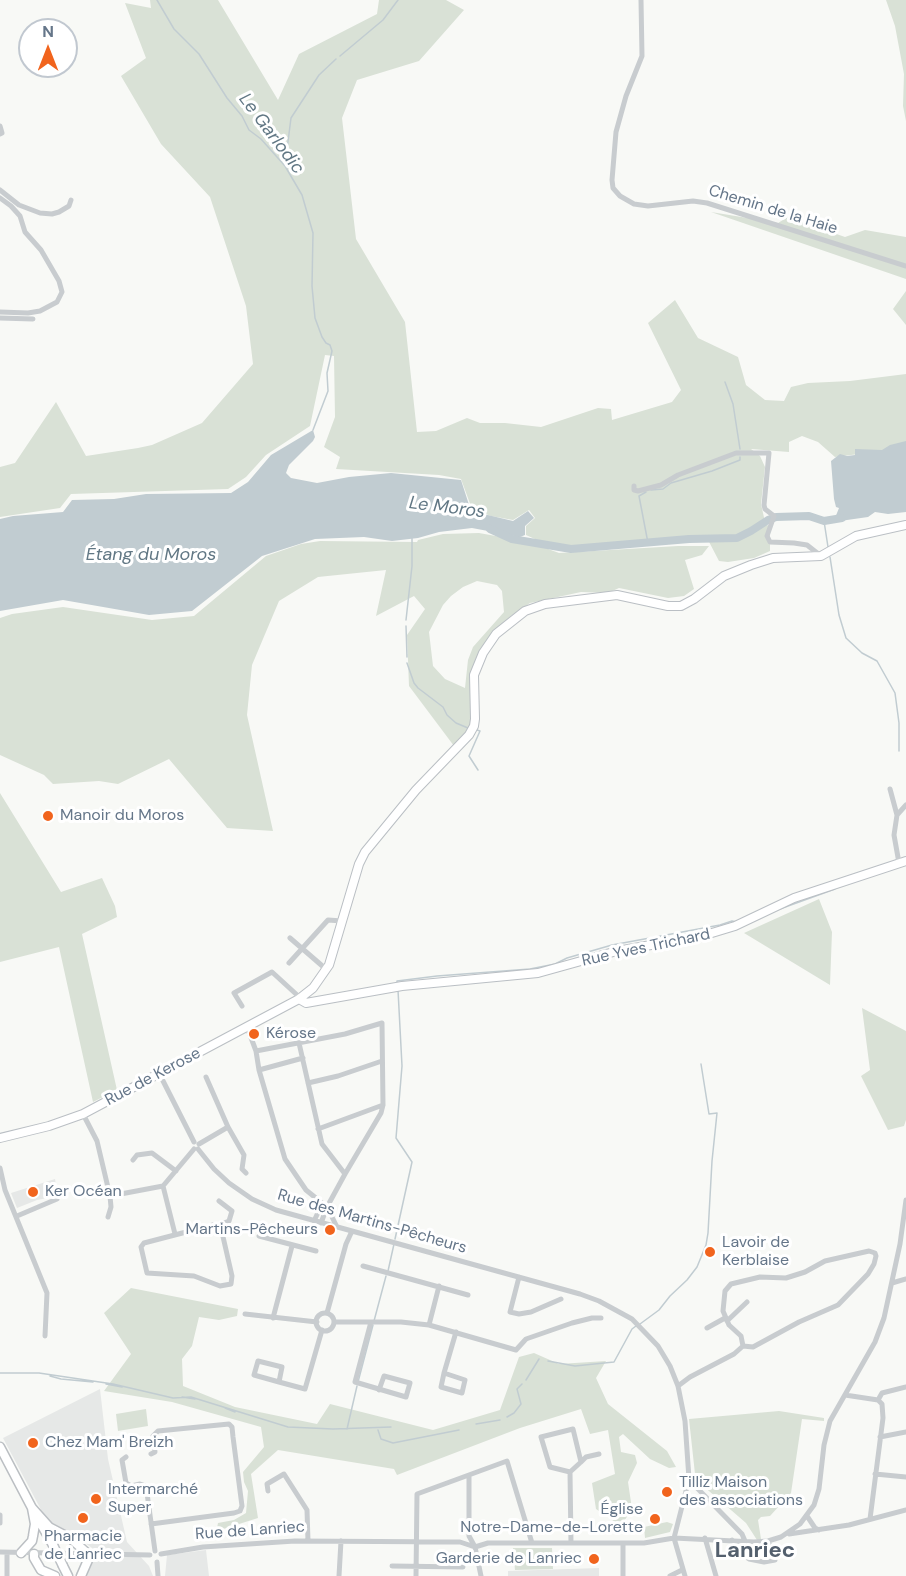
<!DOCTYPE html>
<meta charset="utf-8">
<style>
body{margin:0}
#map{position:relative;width:906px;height:1576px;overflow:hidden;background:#f8f9f6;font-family:"DM Sans",sans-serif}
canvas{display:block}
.north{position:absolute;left:18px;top:18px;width:60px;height:60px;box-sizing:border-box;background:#fff;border:2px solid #c1c8d0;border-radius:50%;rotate:0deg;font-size:16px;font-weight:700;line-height:24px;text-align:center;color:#657689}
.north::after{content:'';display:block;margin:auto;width:21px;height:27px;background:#f1641d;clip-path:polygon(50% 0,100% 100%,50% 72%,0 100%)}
</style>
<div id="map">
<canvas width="906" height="1576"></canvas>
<div class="north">N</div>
</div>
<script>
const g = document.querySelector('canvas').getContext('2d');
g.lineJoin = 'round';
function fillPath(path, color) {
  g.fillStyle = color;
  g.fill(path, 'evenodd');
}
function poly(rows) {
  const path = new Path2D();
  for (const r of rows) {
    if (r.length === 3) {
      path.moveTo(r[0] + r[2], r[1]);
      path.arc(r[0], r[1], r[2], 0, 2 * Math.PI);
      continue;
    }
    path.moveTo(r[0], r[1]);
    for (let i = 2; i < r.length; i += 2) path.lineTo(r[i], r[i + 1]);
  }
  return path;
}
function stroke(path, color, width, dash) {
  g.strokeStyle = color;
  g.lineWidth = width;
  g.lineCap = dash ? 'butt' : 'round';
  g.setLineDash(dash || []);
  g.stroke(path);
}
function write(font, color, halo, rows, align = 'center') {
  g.font = font + ' "DM Sans",sans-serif';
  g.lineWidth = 6;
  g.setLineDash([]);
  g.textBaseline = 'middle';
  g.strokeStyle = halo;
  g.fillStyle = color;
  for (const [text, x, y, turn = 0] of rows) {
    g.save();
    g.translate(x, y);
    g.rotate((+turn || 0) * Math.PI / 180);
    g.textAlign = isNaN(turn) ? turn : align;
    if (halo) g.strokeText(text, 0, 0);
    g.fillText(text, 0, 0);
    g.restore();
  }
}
fillPath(poly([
 [55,1179,58,1196,37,1200,17,1208,11,1193],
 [100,1389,108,1459,127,1542,149,1566,153,1576,86,1576,92,1548,74,1535,47,1521,3,1438],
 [206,1550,209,1576,165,1576,167,1555],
 [599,1568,599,1576,508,1576,508,1571]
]), '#e6e8e7');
fillPath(poly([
 [150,0,218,0,278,100,299,54,377,14,379,0,446,0,464,10,419,61,357,80,342,118,356,239,405,322,417,432,436,431,467,418,480,423,505,423,541,427,598,408,611,409,612,420,672,402,681,390,648,323,675,300,698,338,738,357,746,385,765,400,784,401,791,387,808,383,850,381,906,374,906,445,883,451,835,457,818,442,802,436,789,442,789,452,751,449,760,456,765,467,761,504,765,522,769,527,770,533,770,551,754,558,728,562,719,561,706,536,653,545,617,542,593,547,557,549,526,535,526,526,535,518,529,510,513,520,491,516,472,509,461,479,439,475,336,469,340,457,324,447,335,417,334,356,325,355,310,426,266,455,246,477,228,489,71,494,60,508,0,517,0,467,15,463,56,402,86,456,138,448,152,445,202,423,253,364,246,306,210,197,161,144,121,76,146,58,125,3,151,8],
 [886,0,906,0,906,121,903,106,904,74,895,26],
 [711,212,778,223,788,217,845,237,865,230,906,237,906,279],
 [906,291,906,325,893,309],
 [479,533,529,542,559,553,678,546,709,546,702,555,685,560,694,589,684,596,668,598,619,588,608,593,581,592,530,603,511,616,498,628,479,655,474,726,454,746,409,686,407,635,425,609,414,596,376,616,386,570,318,577,279,601,252,665,247,715,273,831,227,828,169,759,118,784,99,781,53,784,44,775,0,755,0,618,12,614,63,607,152,620,194,616,266,556,301,544,320,541,417,542,418,540,443,534],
 [477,581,497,585,502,591,504,612,473,647,468,660,465,688,445,679,433,666,429,632,443,605,451,596,463,587],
 [0,793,61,892,102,878,115,906,117,917,82,934,117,1090,93,1102,59,947,0,962],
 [819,899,832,932,830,985,744,933],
 [862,1008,906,1031,906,1120,904,1126,888,1130,861,1076,870,1070],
 [131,1288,238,1309,237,1316,219,1320,199,1317,192,1346,182,1359,183,1386,235,1407,317,1424,330,1404,433,1430,500,1410,519,1357,534,1353,559,1364,606,1361,596,1378,608,1404,667,1451,676,1467,669,1468,650,1459,623,1434,619,1437,621,1452,635,1455,637,1463,628,1482,632,1509,621,1526,596,1509,592,1483,615,1474,608,1430,590,1434,581,1409,520,1428,397,1475,394,1469,278,1450,251,1474,258,1518,220,1530,217,1528,218,1523,234,1520,246,1513,248,1491,244,1482,243,1472,264,1447,261,1427,172,1402,104,1391,131,1354,104,1313],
 [146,1409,148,1426,118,1431,116,1414],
 [779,1411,824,1418,824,1421,802,1419,791,1493,770,1516,761,1517,758,1520,761,1539,757,1540,746,1523,702,1485,695,1474,689,1419],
 [667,1522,673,1524,670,1532,645,1538,644,1527],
 [513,1548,552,1548,553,1569,515,1570]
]), '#d9e1d6');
fillPath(poly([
 [313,430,315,437,313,441,289,465,286,473,291,478,317,483,349,477,391,473,461,480,471,511,513,521,528,511,534,518,525,526,525,535,520,537,472,528,439,532,418,538,392,541,364,537,315,539,262,556,192,611,149,615,63,600,0,611,0,519,13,516,63,512,72,500,114,499,146,494,231,493,248,482,271,455],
 [906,441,906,512,888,514,875,512,868,517,833,522,833,519,835,518,839,508,836,507,834,499,831,461,840,454,847,456,855,455,855,449,882,450,890,445]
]), '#c1ccd1');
stroke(poly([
 [157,0,174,29,199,54,227,98,242,116,249,130,261,139,285,166,302,195,313,233,312,286,315,318,322,337,326,343,330,345,332,351,327,373,328,391,313,430],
 [340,56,383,20,398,0],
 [285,165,291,118,319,75,336,59],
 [725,382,733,404,740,449],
 [651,490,663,489,671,483,712,471,740,460,740,457],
 [646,492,639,496,648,543],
 [824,521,828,547],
 [830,557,839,615,846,638,862,653,877,661,895,693,899,723,899,751],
 [406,620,412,566,412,537],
 [406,626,407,657],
 [407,663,414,683,418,688,443,707,447,715,456,723,468,728],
 [477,730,480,731,469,756,478,770],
 [777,910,835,889],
 [744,925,753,921],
 [397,982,397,981,437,976,530,969,555,964,567,958,612,945,720,925,732,921,737,922],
 [395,1239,412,1162,396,1138,402,1066,398,990],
 [388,1271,394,1244],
 [374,1321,386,1276],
 [640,1324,659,1310,670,1296,687,1280,697,1267,706,1245,708,1233,712,1161,717,1113,709,1114,701,1064],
 [548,1361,575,1366,614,1362,632,1329,636,1326],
 [0,1373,39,1373,113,1384,173,1398,191,1397,288,1427,333,1429,391,1427],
 [50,1376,61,1379,93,1382],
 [526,1380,539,1359],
 [358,1382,373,1325],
 [106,1384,122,1387],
 [182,1397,195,1399],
 [225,1408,235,1412],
 [507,1417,514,1413,521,1404,517,1389,522,1384],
 [476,1424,500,1420],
 [347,1429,357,1386],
 [378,1430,381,1439,393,1443,459,1430]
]), '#c1ccd1', 1.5);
stroke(poly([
 [490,529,512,539,571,549,689,539,737,538,751,531,768,520,776,517,809,516,824,521,842,518]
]), '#c1ccd1', 8);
const secondary = poly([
 [299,999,306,1003,402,986,538,973,617,951,702,936,735,926,794,898,906,861],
 [0,1138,49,1126,83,1114,299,999,313,988,329,965,359,864,365,852,416,790,469,735,474,726,475,719,474,675,483,653,496,634,525,611,545,604,617,595,668,606,681,606,694,599,724,576,751,565,773,558,821,556,856,536,906,525]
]);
const primary = poly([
 [0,1447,32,1508,49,1527,70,1538,87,1553,88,1560,81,1576],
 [41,1524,53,1545],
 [21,1553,32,1541,33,1536,35,1524,32,1508],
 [34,1554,34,1558,41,1570,55,1576],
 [63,1566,68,1576]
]);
stroke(secondary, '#babfc4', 10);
stroke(primary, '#bbbfc3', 11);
stroke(poly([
 [641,0,642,56,626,96,616,132,612,180,613,188,620,196,634,204,648,206,693,201,707,203,906,266],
 [0,126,2,133,0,134],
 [0,190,19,205,40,213,52,214,59,212,69,206,71,200],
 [0,198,11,206,20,216,25,232,41,250,59,281,62,292,57,302,40,311,28,313,0,312],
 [0,318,33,319],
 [634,486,634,490,638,491,661,485,678,475,736,453,769,453,764,505,765,509,774,516,767,536,770,542,794,543,807,545,821,556],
 [890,789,897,815],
 [899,863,894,835,897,815,906,805],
 [290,938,327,970],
 [289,963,328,920,342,921],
 [242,1006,234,993,272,972,296,994,299,999],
 [247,1027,256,1051,259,1070,285,1159,306,1190,327,1207,337,1227],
 [299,1043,322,1144,345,1174],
 [256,1051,345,1034,382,1023,383,1105,381,1113,345,1174,327,1207,321,1223],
 [259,1070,303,1058],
 [159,1073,194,1142],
 [206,1077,228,1127],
 [308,1083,338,1076,382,1061],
 [83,1114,97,1141,110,1196,111,1207,108,1217],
 [318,1129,383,1105],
 [199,1144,228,1127,244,1155,242,1169,246,1173],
 [198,1149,214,1169,229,1183,252,1199,276,1210,580,1294,599,1301,632,1319,658,1346,670,1366,678,1386,685,1421,689,1479,674,1538,685,1576],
 [133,1160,137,1155,152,1153,176,1171],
 [0,1168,5,1190,47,1293,45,1336],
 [163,1186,175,1234],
 [110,1196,163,1186,194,1149],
 [17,1216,57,1199],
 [314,1221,322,1204],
 [213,1225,221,1228,232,1276,231,1284,220,1286,194,1276,147,1273,141,1247,144,1243,213,1225],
 [217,1226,229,1221,232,1211,219,1201],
 [259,1236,316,1251],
 [363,1266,468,1295],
 [519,1277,510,1312,519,1314,531,1312,561,1299],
 [892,1283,906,1279],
 [327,1313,346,1244,352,1231],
 [325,1322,9],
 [245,1314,317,1322],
 [273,1318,292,1246],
 [727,1321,747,1302],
 [334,1322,401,1322,429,1325,516,1350,526,1339,572,1323,592,1318,601,1318],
 [371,1322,355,1382,406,1397,410,1383,384,1376,379,1390],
 [429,1325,439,1286],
 [707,1328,725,1318],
 [444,1373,465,1380,462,1393,441,1387,444,1373,456,1332],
 [279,1382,282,1367,258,1361,254,1375,279,1382,305,1389,322,1330],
 [678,1386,690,1377,734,1354,743,1346,753,1347,799,1322,838,1305,868,1274,874,1264,876,1256,875,1253,869,1251,825,1261,805,1272,786,1278,760,1277,731,1284,725,1291,723,1311,729,1325,741,1336,743,1346],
 [845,1395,878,1400,882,1404,883,1418,870,1519],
 [878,1400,882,1393,906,1387],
 [573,1429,581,1462,570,1472,550,1467,541,1437,573,1429],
 [880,1437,906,1432],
 [151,1454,155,1452,153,1436,158,1431,229,1424,232,1427,233,1437,242,1506,240,1511,234,1513,151,1524],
 [126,1457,122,1460,126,1483,131,1486,140,1484,146,1486,155,1551],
 [581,1462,586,1457,599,1454],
 [570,1472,571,1543],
 [875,1474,906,1477],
 [469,1475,469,1536,475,1547,481,1576],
 [688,1484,695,1486,700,1491,742,1534,745,1541],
 [268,1491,267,1484,284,1474,307,1510,308,1541],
 [0,1515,0,1523],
 [807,1516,815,1528,819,1530],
 [789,1534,849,1525,906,1510],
 [705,1538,716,1576],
 [732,1540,735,1548,743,1555,749,1559,764,1562,775,1560,768,1541],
 [623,1543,623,1576],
 [0,1552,150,1555],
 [7,1553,7,1576],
 [161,1554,203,1547,295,1541,460,1542,475,1547,488,1543,644,1543,674,1538,754,1542,768,1541,781,1537,800,1524,814,1505,819,1489,824,1445,830,1421,875,1342,884,1318,900,1244,906,1200],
 [157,1562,158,1576],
 [392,1566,463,1567],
 [339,1576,341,1541],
 [416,1576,417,1494,507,1461,532,1543],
 [670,1576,682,1570]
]), '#c8cccf', 5);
stroke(secondary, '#fff', 8);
stroke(primary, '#fff', 8);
const primaryBridge = poly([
 [53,1545,63,1566]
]);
stroke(primaryBridge, '#bbbfc3', 11, []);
stroke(primaryBridge, '#fff', 8);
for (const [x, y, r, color] of [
 [48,816,6,"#f1641d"],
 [254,1034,6,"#f1641d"],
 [33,1192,6,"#f1641d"],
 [330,1230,6,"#f1641d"],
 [710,1252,6,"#f1641d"],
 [33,1443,6,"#f1641d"],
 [667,1492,6,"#f1641d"],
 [96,1499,6,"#f1641d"],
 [83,1518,6,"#f1641d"],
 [655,1519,6,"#f1641d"],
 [594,1559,6,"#f1641d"]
]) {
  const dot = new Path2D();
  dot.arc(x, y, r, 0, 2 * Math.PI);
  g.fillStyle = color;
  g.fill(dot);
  stroke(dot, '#fff', 2);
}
write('16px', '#657689', '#fff', [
 ["Chemin de la Haie",773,210,17],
 ["Rue Yves Trichard",646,948,-12],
 ["Rue de Kerose",153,1077,-28],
 ["Rue des Martins-Pêcheurs",372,1222,16],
 ["Rue de Lanriec",250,1531,-4]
]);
write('16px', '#657689', '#fff', [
 ["Manoir du Moros",60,816],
 ["Kérose",266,1034],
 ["Ker Océan",45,1192],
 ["Martins-Pêcheurs",318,1230,"right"],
 ["Lavoir de",722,1243],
 ["Kerblaise",722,1261],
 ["Chez Mam' Breizh",45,1443],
 ["Tilliz Maison",679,1483],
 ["des associations",679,1501],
 ["Intermarché",108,1490],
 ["Super",108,1508],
 ["Église",643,1510,"right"],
 ["Notre-Dame-de-Lorette",643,1528,"right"],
 ["Pharmacie",83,1537,"center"],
 ["de Lanriec",83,1555,"center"],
 ["Garderie de Lanriec",582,1559,"right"]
], 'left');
write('italic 18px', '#617784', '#fff', [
 ["Le Garlodic",271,134,53],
 ["Le Moros",447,508,7],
 ["Étang du Moros",151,555]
]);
write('bold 22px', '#54606e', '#fff', [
 ["Lanriec",755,1551]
]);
</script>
